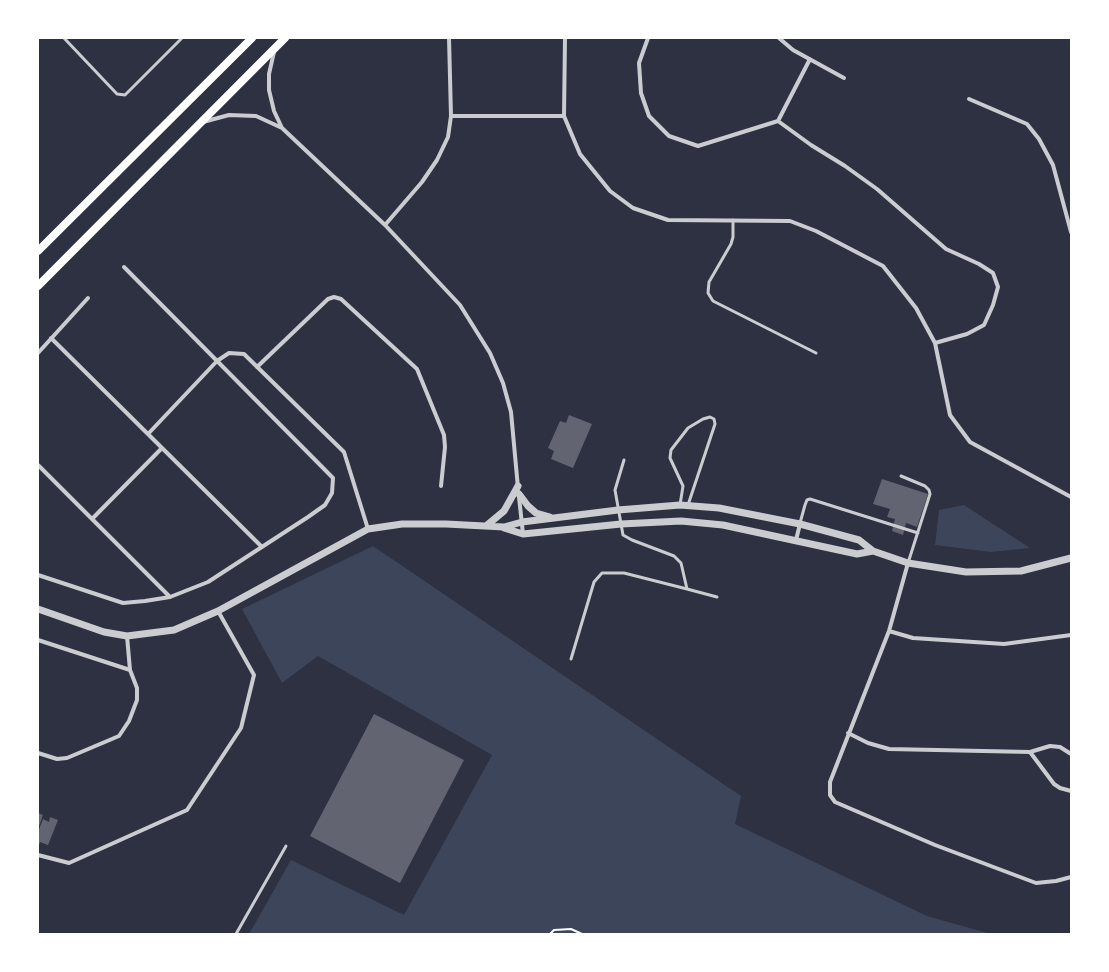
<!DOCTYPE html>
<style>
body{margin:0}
#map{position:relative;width:1109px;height:972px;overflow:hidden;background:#2d3142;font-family:Roboto,sans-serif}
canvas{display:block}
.frame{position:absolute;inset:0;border:39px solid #fff;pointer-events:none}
</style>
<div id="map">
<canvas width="1109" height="972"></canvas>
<div class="frame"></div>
</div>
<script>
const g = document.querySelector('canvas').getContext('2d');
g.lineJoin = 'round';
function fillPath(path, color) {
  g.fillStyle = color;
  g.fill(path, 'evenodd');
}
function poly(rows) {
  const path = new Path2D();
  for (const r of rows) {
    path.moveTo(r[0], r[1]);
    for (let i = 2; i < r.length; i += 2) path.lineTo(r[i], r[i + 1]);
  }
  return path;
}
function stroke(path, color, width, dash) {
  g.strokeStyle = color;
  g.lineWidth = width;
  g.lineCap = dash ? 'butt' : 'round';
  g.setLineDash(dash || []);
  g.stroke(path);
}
fillPath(poly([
 [964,505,1030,548,991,552,935,545,939,510],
 [373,546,741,796,735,824,927,916,991,934,249,934,291,860,404,915,492,755,318,656,282,683,242,609]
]), '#3c4559');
fillPath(poly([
 [569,415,592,424,573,468,551,459,554,451,548,448,560,421,566,423],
 [882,479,928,494,917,527,906,523,903,535,892,531,895,519,887,517,890,509,873,504],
 [374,714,464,760,400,883,310,836],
 [38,813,43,815,38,829],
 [50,817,58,820,48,845,40,842,38,848,38,832,43,819,49,822]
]), '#626471');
stroke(poly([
 [550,934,554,930,571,929,582,934]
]), '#fff', 2);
stroke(poly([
 [64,38,117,94,125,95,182,38],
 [733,220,733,237,731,244,709,282,708,293,713,301,816,353],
 [624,460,615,490,623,535,632,540,674,556,681,563,687,589,717,597],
 [901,476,925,486,929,490,930,494,908,563],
 [680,505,683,486,670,458,671,450,688,428,703,419,710,417,714,419,715,424,688,505],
 [800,523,805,505,807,500,810,499,918,533],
 [571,659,594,582,602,573,624,573,687,589],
 [236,934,286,846]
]), '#caccd0', 3);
stroke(poly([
 [565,38,564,116,580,154,610,191,633,208,668,220,790,221,816,231,883,266,916,308,935,343,950,415,970,442,1071,497],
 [648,38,639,63,641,93,649,116,669,136,698,146,778,121,811,145,845,166,877,189,946,249,979,264,993,273,998,287,993,305,984,325,967,334,935,343],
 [779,38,793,50,844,78],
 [274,52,269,74,269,90,274,111,282,128],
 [969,99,1027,124,1039,139,1053,165,1071,232],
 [451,116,564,116],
 [778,121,810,59],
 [203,122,229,115,256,116,282,128,385,225,460,305,490,353,503,383,511,412,518,488],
 [385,225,422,182,437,160,448,137,451,116,449,38],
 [51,338,262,547],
 [38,353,88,298],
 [257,367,328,299,334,297,341,299,417,369,444,435,445,447,441,486],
 [148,434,217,361,229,353,244,354,344,452,368,529],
 [38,465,170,597],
 [519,497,523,534],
 [92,519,162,448],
 [796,540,800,524],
 [38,575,123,603,145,601,170,597,208,582,308,517,325,505,332,493,333,478,124,267],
 [889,631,908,563],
 [1071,635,1004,644,913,638,889,631,830,782,830,795,835,802,935,845,1036,883,1056,881,1071,877],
 [38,640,130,670],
 [848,733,868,743,889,749,1030,752,1050,746,1060,747,1071,754],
 [1030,752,1054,784,1060,788,1071,791],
 [38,753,57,759,67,758,119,736,129,721,137,700,137,688,130,670,127,636],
 [38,855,69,863,187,810,241,728,254,675,218,611]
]), '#caccd0', 4);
stroke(poly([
 [519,494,528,506,536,513,550,517],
 [486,526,504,511,518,486],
 [504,528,523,534,621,524,681,521,723,525,857,554,873,551],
 [38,609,104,632,127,636,174,630,218,611,368,529,402,524,446,524,504,527,522,522,618,510,680,505,719,508,800,524,859,540,873,551,908,563,966,572,1021,571,1071,558]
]), '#caccd0', 7);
stroke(poly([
 [38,251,252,38],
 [38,286,285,38]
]), '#fff', 8);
</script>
